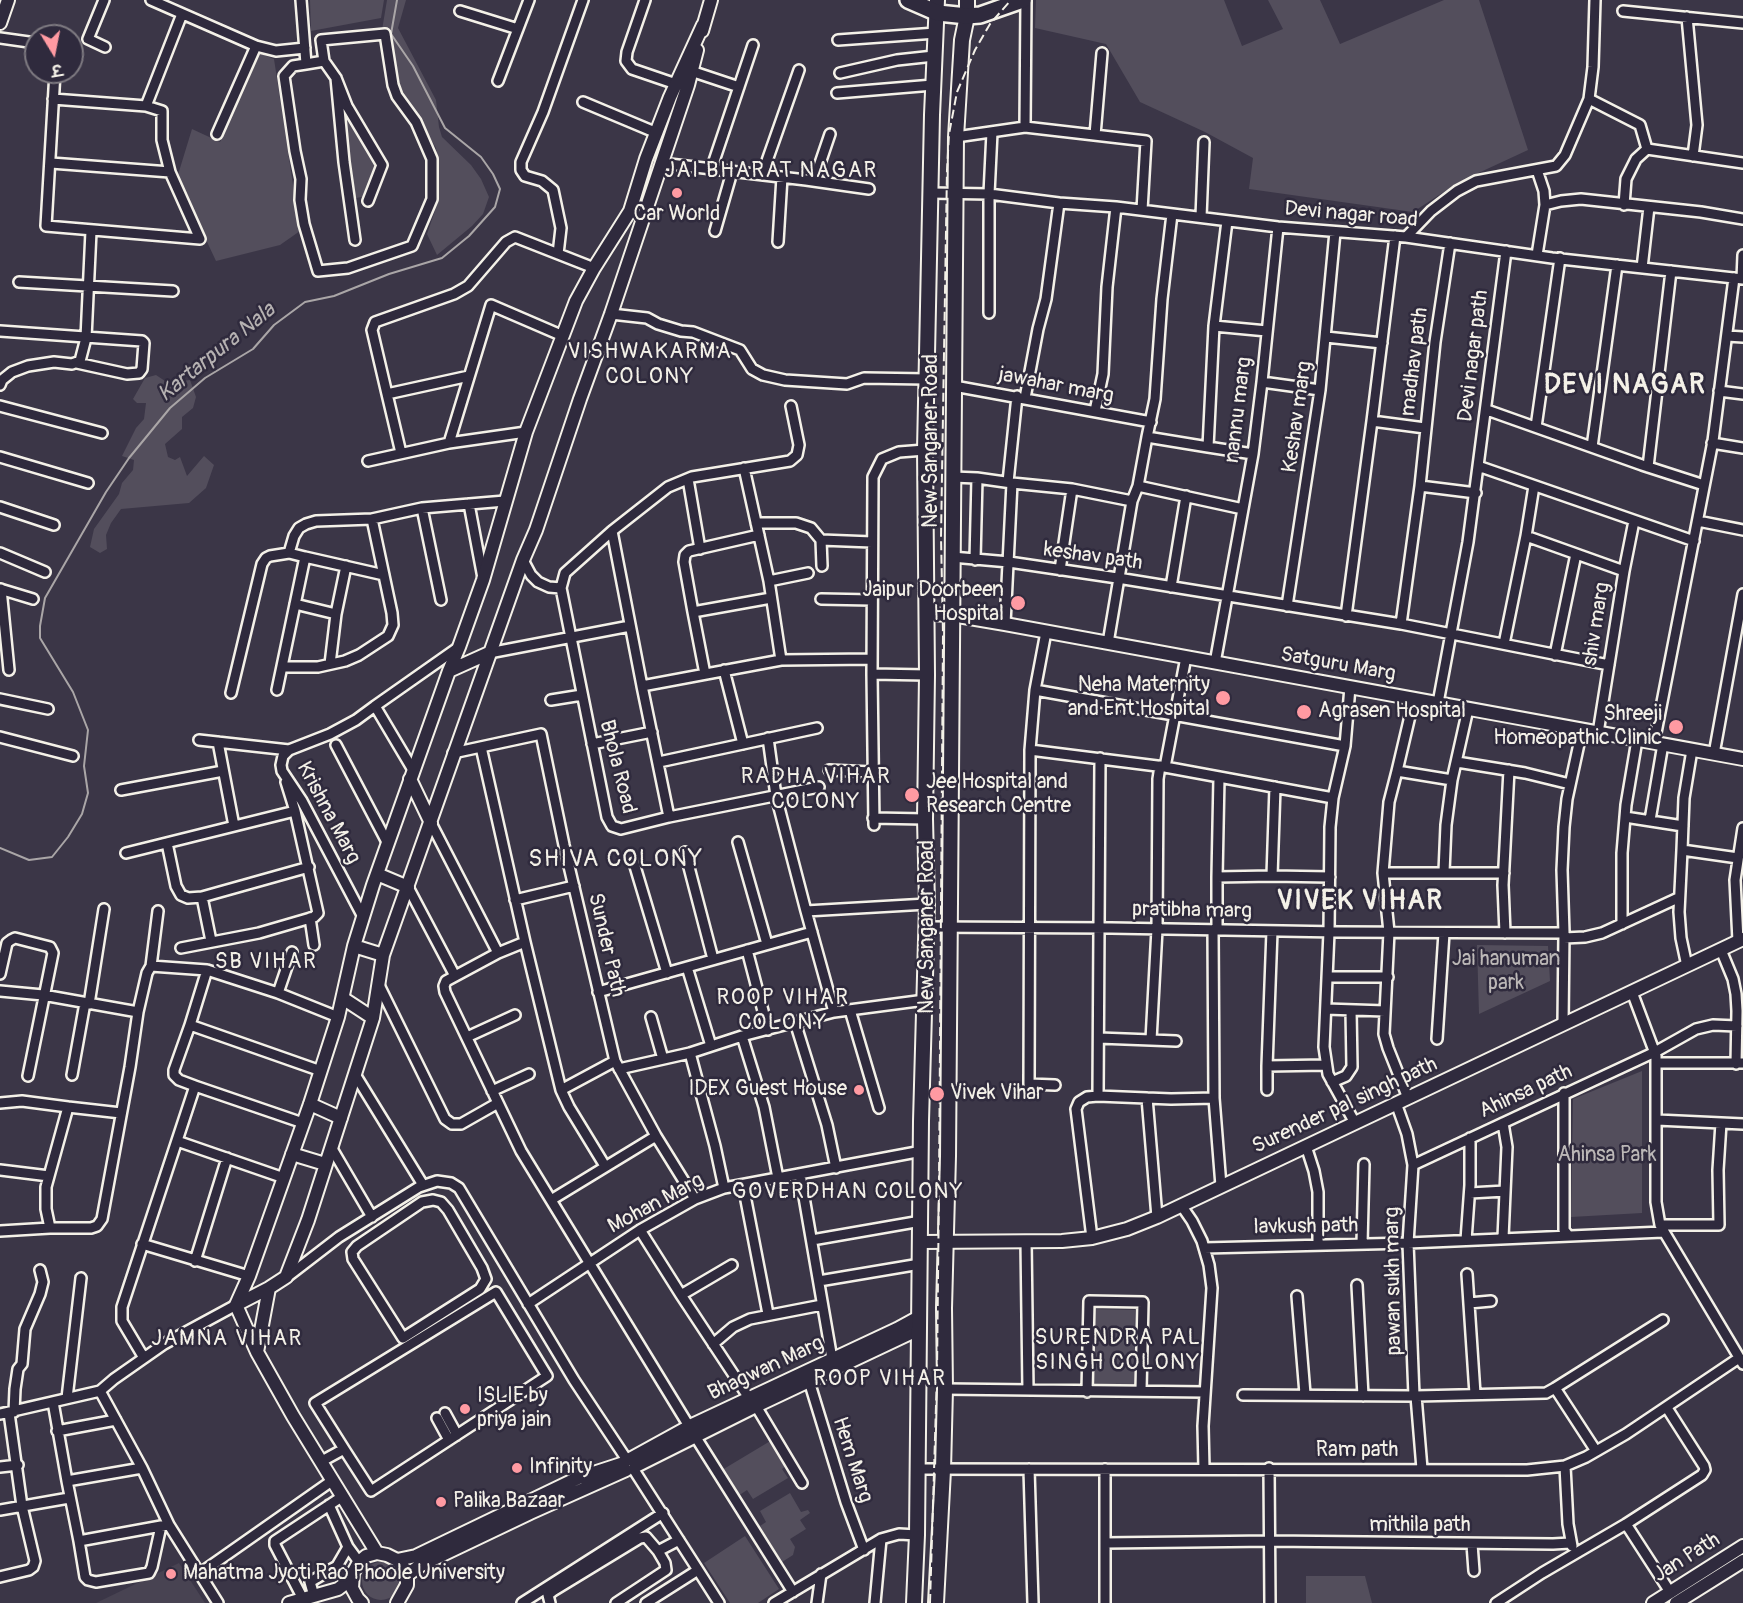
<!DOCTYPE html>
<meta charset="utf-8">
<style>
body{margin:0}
#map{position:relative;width:1743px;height:1603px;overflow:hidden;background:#3b3647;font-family:Pangolin,"Playpen Sans Deva",sans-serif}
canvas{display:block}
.north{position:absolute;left:24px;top:24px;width:60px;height:60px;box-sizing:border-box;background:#2f2a3d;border:2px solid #7e7a81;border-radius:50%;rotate:170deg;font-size:16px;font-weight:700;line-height:24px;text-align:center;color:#f4f1e8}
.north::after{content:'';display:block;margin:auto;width:21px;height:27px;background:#ff9aa2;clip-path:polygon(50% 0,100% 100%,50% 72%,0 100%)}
</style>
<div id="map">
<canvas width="1743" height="1603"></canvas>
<div class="north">उ</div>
</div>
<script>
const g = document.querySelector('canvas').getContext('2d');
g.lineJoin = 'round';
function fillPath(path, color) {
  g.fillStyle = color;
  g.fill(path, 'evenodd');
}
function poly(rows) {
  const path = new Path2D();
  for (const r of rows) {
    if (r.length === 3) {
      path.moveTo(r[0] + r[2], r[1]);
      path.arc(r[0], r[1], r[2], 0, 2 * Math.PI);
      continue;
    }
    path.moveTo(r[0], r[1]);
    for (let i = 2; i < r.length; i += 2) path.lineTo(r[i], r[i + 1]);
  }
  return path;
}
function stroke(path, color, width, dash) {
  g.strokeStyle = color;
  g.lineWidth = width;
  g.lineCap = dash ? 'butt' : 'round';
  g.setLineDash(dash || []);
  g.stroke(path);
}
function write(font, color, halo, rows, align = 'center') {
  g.font = font + ' Pangolin,sans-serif';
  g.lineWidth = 5;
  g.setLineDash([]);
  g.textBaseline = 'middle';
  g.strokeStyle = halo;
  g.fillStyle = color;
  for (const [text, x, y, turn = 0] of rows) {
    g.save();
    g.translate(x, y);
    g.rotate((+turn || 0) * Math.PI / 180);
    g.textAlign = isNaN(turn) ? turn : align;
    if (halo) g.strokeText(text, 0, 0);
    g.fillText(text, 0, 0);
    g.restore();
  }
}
fillPath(poly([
 [179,1563,205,1603,96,1603]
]), '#484352');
fillPath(poly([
 [310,0,384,0,381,18,311,31],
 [387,0,406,0,398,28,436,100,439,127,442,137,471,165,481,179,489,197,483,214,472,226,437,255,427,234,438,202,439,171,436,148,398,85,382,30],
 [1036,0,1224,0,1242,46,1283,29,1268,0,1320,0,1340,44,1444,0,1479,0,1528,150,1459,182,1413,212,1249,189,1253,158,1205,132,1140,102,1106,44,1035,28],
 [259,53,274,59,300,231,280,245,216,261,177,178,192,129,220,142],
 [347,111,379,165,367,196,351,199,341,113],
 [156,375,168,383,190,380,196,397,193,408,182,417,182,429,165,444,168,457,175,460,180,457,187,476,204,456,214,465,206,488,189,503,121,509,111,523,106,535,107,549,100,553,90,547,94,529,119,494,122,483,133,470,134,460,122,456,136,428,144,419,146,403,137,403,133,399,145,378],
 [1477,945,1548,946,1550,981,1479,1014],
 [1642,1071,1642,1213,1571,1217,1573,1099],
 [1093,1309,1135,1310,1134,1385,1091,1387],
 [772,1440,788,1464,782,1469,788,1478,753,1499,747,1490,738,1496,722,1470],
 [790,1493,801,1512,808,1510,810,1513,800,1520,806,1529,790,1539,795,1547,793,1555,782,1562,760,1526,766,1522,760,1511],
 [745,1536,779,1589,758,1603,730,1603,704,1563],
 [381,1581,19],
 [1306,1576,1365,1576,1372,1603,1306,1603]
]), '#534e5c');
stroke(poly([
 [0,848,29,860,52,857,68,837,82,814,88,793,84,766,88,730,73,692,40,638,40,626,45,598,106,492,129,458,170,408,205,378,253,349,274,325,305,302,334,296,389,274,442,258,469,236,495,207,500,189,493,174,481,157,445,128,413,66,391,34,397,0]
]), '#aaa6a7', 2);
const minor = poly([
 [104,0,88,39,105,47],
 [151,0,256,46,276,51,305,48],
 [301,0,306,64,293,66,284,76,295,151,301,179,300,200,304,224,318,271,348,268,412,246,432,199,432,159,416,122,397,96,393,85,385,34,321,40,324,61,306,64],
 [645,0,627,52,626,61,632,69,676,84],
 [460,11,518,29],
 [1623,11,1743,23],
 [1687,17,1697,125,1693,156],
 [0,38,36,43],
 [838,40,936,33],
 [324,61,336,78,347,106,382,165,368,201],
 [691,71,739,87],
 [55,72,46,226,200,239,170,172,162,140,162,111,146,106,182,14],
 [840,73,897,60,934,56],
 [336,78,344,162,355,240],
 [498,81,529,0],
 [837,93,933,85],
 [53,99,146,106],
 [1589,99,1640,125,1647,149,1743,163],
 [583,102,657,133],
 [1025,127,1026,0],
 [217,134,256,46],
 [1095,135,1102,53],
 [956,137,1025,127,1146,141,1142,210],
 [51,163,170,172],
 [661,163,806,180,869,189],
 [711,170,753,45],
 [1537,170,1544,191,1545,205],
 [762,175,799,70],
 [814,181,830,134],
 [931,193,989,194,1059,203,1116,207,1278,227,1406,237,1552,258,1743,279],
 [1624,205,1626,179,1636,159,1647,149],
 [1172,214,1162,299,1155,399,1147,437,1208,447],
 [1201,217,1204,142],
 [1227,221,1214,326,1208,447,1253,454],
 [715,231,732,172],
 [1395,236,1372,421,1425,428],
 [1406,237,1431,211,1457,191,1476,181,1556,166,1565,155,1589,99,1593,67,1595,0],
 [778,242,782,177],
 [558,254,561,228,553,190,542,181,525,176,521,170,521,162,543,112,583,0],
 [1537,255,1545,205,1561,201,1581,199,1701,212,1743,219],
 [1642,268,1649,207],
 [1742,279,1743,255],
 [19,282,173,291],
 [989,313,989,194,992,132],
 [611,314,647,318,658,324,681,331,693,332,740,350,752,369,763,375,785,380,847,384,864,378,927,379],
 [1214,326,1267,331],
 [0,331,142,341,144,343,142,369,139,373,127,374,77,363],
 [1727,336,1743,337],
 [1326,337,1382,343],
 [1262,382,1320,390],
 [0,385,2,380,12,372,28,366,54,362,72,364,80,361,86,338,91,231],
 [954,386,1151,422],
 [1719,391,1743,394],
 [387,394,372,330,375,322,454,294,468,286,506,242,515,237,594,268],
 [1025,398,1038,329,1046,299,1059,203],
 [0,406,102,433],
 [791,406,799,445,797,455,790,461,692,477,668,487,612,531,565,573,561,588,607,817,612,826,621,829,669,817,819,787],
 [1487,410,1642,465,1704,485],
 [1095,411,1103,374,1107,287,1116,207],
 [1536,427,1560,258],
 [449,443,491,305,563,336],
 [1712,443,1743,448],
 [1592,447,1617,265],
 [401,453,387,394,469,376],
 [0,457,88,483],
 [368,461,449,443,526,432],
 [1478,466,1506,251],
 [1648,467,1671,271],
 [744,468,769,581,781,660],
 [953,477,977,478],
 [688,479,700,549],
 [1008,482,1017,396],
 [1138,486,1243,509],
 [1420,486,1435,342,1450,243],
 [469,504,483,578],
 [0,507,54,525],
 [422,508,441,600],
 [1698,521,1743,530],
 [756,523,796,523,811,528,821,540,822,566],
 [612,531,642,686],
 [1526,536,1534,486],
 [821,540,872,542],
 [0,553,45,572],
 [289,553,294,536,299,528,306,524,316,521,372,519],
 [952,557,1009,562,1124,579,1401,624,1609,665],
 [523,560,531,575,538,582,549,587,561,588],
 [975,560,977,478,1012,483],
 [1060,570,1072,489,1132,501],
 [769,581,808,573],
 [1171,587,1186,496],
 [0,589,33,599],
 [1,589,9,670],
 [821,599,872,600],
 [295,604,336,614],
 [1287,606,1320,390,1335,232],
 [693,612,684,562,685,555,689,551,759,535],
 [1346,616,1372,421],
 [1005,624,1012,483,1072,489],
 [1401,624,1420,486,1476,493],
 [1046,632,1035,690,1030,750,1165,767,1333,798],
 [1108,643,1132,501,1138,486,1147,437],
 [1504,644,1526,536,1624,571],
 [489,653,630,626],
 [1555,655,1576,554],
 [1215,663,1253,454,1262,382,1278,227],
 [330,664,336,614,346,566],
 [282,667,318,667,345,661,359,655,388,636,393,625,392,613,372,519,422,508,505,501],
 [724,670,743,744],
 [705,674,693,612,771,598],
 [872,674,873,477,882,459,899,452,925,450],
 [1350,687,1345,746,1333,798,1330,827,1329,932,1324,1047,1328,1074,1355,1123],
 [277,690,305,557,384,575],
 [1035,690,1345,746],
 [231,693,262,564,266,558,270,556,289,553,305,557],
 [0,699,48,709],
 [551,700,582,695],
 [1438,703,1468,542,1478,466,1694,541],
 [1598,733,1624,571,1634,521],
 [0,737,73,756],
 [768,738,776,796,806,911],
 [199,740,289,750],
 [218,742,234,826],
 [1654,743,1713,441,1734,278],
 [592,744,652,732],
 [336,745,388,844],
 [481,747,525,942,561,1090],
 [1030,750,1029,1084,1055,1085],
 [1692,750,1684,798,1682,850,1738,858],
 [453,753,541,734,564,845,615,1061,656,1136,695,1199],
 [1714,754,1743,594],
 [659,762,817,728],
 [1457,762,1525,773,1570,784],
 [1165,767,1186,657],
 [413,770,375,706,459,647],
 [829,770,872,772],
 [1397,771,1414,699],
 [1275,787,1272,876,1330,877],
 [121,790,223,771],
 [669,817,642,686,781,660,872,659],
 [1625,817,1683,826],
 [873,818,925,819],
 [1650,820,1663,744],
 [431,823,498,953],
 [874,825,872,674,927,675],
 [738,842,767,944],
 [167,843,176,886,181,895,188,898,202,897,309,867],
 [1682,850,1679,912,1681,938,1687,966],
 [685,852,713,959],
 [126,853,295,811],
 [634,863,667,973],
 [1444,872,1446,825,1452,780,1468,709],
 [1383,873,1504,873],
 [1217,877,1219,777],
 [408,887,455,976],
 [202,897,211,941],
 [515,900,574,886],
 [363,917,302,801,282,771,281,765,283,756,289,750,330,734,356,720,375,706],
 [310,918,314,945],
 [1622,924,1622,853,1626,805,1637,740],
 [927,927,1111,928,1339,932,1564,933],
 [1213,930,1214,1098],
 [1217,930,1217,877,1272,876],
 [1272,931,1267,1066,1326,1065],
 [1505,933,1503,885,1509,770],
 [1564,938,1585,937,1602,933,1678,898],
 [1738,941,1735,880,1743,828],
 [525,942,498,953,446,981,444,986,445,992,521,1151,695,1436,793,1592],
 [181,948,259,933,314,917,318,913,295,811,286,782],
 [747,950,768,1030],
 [1721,950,1733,979,1736,994,1737,1011,1736,1064],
 [151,966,158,911],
 [687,967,711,1046],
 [0,974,7,943,11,940,15,938,50,947,53,953,28,1076],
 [1328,977,1388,977],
 [378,983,445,1119,452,1124,461,1124,498,1103],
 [0,991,43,995,138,1012],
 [598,992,812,932],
 [1632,992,1656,1056,1656,1202,1660,1225,1743,1364],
 [278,993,292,952],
 [89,1004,104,909],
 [1326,1009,1385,1011],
 [850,1010,879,1108],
 [834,1012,806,911,927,904],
 [651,1017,663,1059],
 [795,1022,827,1125,836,1168],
 [1563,1024,1564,933,1562,870,1564,827,1567,799,1582,730],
 [190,1025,207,970,278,993,338,1017],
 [742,1036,764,1107,778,1178],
 [467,1037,515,1015],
 [1099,1038,1151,1040,1157,929,1158,779,1160,766],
 [1437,1039,1444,933],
 [1151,1040,1176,1041],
 [690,1053,715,1146,724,1188],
 [1656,1063,1743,1063],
 [619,1069,690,1053,742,1036,834,1012,925,1000],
 [72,1075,85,1003],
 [356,1076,423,1185],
 [1332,1082,1346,1076,1352,1067,1351,1010],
 [195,1086,179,1080,174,1075,174,1070,190,1025,321,1071],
 [1267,1090,1267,1066],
 [492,1091,529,1074],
 [1564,1093,1564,1230,1568,1235],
 [1098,1096,1171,1099,1214,1098,1221,1186],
 [1147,1098,1157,1217],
 [1408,1098,1388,1048,1384,1034,1389,932,1383,873,1389,802,1397,771,1452,780],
 [0,1103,22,1101,68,1107,46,1187,46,1209,50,1228,0,1231],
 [1396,1103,1407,1134,1413,1165,1408,1243,1414,1396],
 [68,1107,121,1113],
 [1657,1120,1743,1124],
 [1503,1123,1507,1147,1503,1238],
 [177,1141,284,1178],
 [1306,1146,1314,1171,1318,1192,1318,1245],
 [331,1147,372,1217],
 [1413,1165,1655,1052,1696,1029,1713,1025,1737,1026],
 [605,1166,569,1107,561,1090,615,1061],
 [0,1170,49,1176],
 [800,1174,832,1359],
 [743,1185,768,1314],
 [1470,1193,1505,1191],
 [433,1200,441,1202,448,1210,482,1268,486,1279,480,1289,403,1338,353,1259,352,1252,357,1246,422,1202,433,1200],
 [551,1200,656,1136],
 [1181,1205,1192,1221,1202,1241,1209,1265,1212,1288,1203,1426,1204,1469],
 [1660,1225,1719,1225,1718,1170,1721,1123],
 [50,1228,91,1228,97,1226,102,1219,130,1067,138,1012,147,973,151,966,207,970],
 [640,1230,681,1295,749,1398,756,1406,802,1483],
 [1092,1238,1076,1109,1079,1102,1087,1097,1098,1096,1100,758],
 [812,1240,921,1221],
 [1466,1240,1470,1185,1470,1138],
 [1026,1241,1028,1390],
 [142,1244,249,1276],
 [1362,1244,1364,1164],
 [1204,1248,1408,1243,1663,1232],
 [195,1261,227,1158],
 [1467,1274,1475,1394],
 [287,1277,339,1237,419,1187,437,1181,451,1183,459,1188,574,1380,627,1460],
 [819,1281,920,1264],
 [1357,1285,1363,1396],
 [681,1295,732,1265],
 [1297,1296,1305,1394],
 [1469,1303,1491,1301],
 [528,1304,640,1230,695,1199,724,1188,922,1151],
 [713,1344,733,1327,750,1319,822,1305],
 [144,1358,122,1321,122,1307,195,1086,303,1123],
 [809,1381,846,1502,864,1550],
 [945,1389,1205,1392],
 [1087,1392,1089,1301,1143,1302,1141,1390],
 [1243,1395,1416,1396],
 [67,1398,81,1278],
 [53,1402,67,1481],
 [1667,1408,1704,1466,1705,1470,1702,1475,1626,1524,1670,1592],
 [14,1412,15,1389,18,1369,22,1364,25,1329,40,1294,43,1282,40,1270],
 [445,1413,457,1435],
 [0,1414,100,1391],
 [437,1418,449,1440],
 [57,1431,116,1420],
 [1596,1451,1555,1388,1663,1320],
 [322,1461,344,1449,371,1491,547,1376,496,1292,315,1403,344,1449],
 [1565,1466,1568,1524,1572,1546],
 [0,1467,18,1465],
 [1269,1468,1270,1603],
 [917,1469,1527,1470,1565,1466,1586,1457,1626,1434,1739,1358],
 [1029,1469,1033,1603],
 [1105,1469,1105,1603],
 [1422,1469,1416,1396,1546,1393,1555,1388],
 [634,1470,698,1570],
 [329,1505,348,1547,359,1562],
 [0,1510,69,1498],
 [161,1526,152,1567,149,1573,96,1582,88,1580,85,1577,79,1541,161,1526,169,1525],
 [79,1541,67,1481,142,1468],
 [1105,1543,1270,1541,1553,1544,1570,1543],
 [1472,1544,1474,1571],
 [658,1551,679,1540],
 [199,1574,333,1480],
 [0,1577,29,1570,33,1567,35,1561,22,1506,9,1413],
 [314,1596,310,1582,337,1566,348,1547],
 [303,1599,275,1545,275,1541,343,1496],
 [218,1603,169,1525,142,1468,100,1391,114,1379,164,1344,236,1305],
 [522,1603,663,1513],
 [550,1603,548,1595,553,1591,640,1538,646,1537,658,1551,665,1563,666,1570,616,1603],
 [646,1603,698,1570,719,1603],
 [774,1603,881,1539,899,1534,917,1535],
 [817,1603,821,1574],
 [875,1603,881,1539],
 [1496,1603,1542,1573,1626,1524]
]);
const tertiary = poly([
 [0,23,8,0],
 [702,31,711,0],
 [926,614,952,615,1005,624,1743,759],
 [449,671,489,653],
 [410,779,431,823],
 [377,874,408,887],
 [354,946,383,955],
 [344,999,373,1018],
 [310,1104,341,1118],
 [292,1154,325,1164],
 [921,1242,1062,1241,1092,1238,1127,1229,1157,1217,1743,939],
 [236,1305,269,1288,286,1277,308,1220,373,1018,383,955,523,560,536,530,580,399,611,314,688,85,697,50],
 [257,1352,269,1288],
 [630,1459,690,1426,897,1329,919,1317],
 [636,1466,756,1406,919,1329],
 [377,1553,293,1416,257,1352,236,1305,249,1276,310,1104,338,1017,354,946,373,885,449,671,459,647,483,580,526,432,576,301,594,268,630,211,646,159,670,97,703,25],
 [397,1560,416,1556,578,1478,624,1463],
 [407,1575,421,1565,530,1513,626,1470],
 [289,1603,338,1589,351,1579],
 [362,1603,358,1599,352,1588,353,1573,359,1562,366,1556,377,1553,387,1555,397,1560,403,1567,407,1575,407,1585,397,1603],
 [1653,1603,1743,1546],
 [1676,1603,1743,1561]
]);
const secondary = poly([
 [914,1603,917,1535,921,1121,927,904,925,819,927,675,925,450,932,115,937,0],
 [936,1603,943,1470,945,1389,944,1308,948,1156,956,137,962,40,967,16,967,0]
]);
const primary = poly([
 [908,0,938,13,967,16,980,15,1023,0]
]);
stroke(minor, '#f4f1e8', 14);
stroke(tertiary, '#f4f1e8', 16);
stroke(secondary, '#f4f1e8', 18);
stroke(primary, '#f4f1e8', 20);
stroke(minor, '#2f2a3d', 9);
stroke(tertiary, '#2f2a3d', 12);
stroke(secondary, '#2f2a3d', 14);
stroke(primary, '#2f2a3d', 15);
stroke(poly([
 [930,1603,937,1373,939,1184,943,634,941,537,947,170,949,134,957,92,975,50,990,24,1011,0]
]), '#f4f1e8', 2, [9, 4.5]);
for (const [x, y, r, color] of [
 [677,193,6,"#ff9aa2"],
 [1018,603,8,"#ff9aa2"],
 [1223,698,8,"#ff9aa2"],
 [1304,712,8,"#ff9aa2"],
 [1676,727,8,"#ff9aa2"],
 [912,795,8,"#ff9aa2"],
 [859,1090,6,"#ff9aa2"],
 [937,1094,8,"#ff9aa2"],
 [465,1409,6,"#ff9aa2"],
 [517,1468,6,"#ff9aa2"],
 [441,1502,6,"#ff9aa2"],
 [171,1574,6,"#ff9aa2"]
]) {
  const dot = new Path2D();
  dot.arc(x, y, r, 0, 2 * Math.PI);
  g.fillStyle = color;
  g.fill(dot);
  stroke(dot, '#2f2a3d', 2);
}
write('21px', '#f4f1e8', '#2f2a3d', [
 ["Car World",677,215,"center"],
 ["Jaipur Doorbeen",1004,591,"right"],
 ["Hospital",1004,615,"right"],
 ["Neha Maternity",1210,686,"right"],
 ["and Ent Hospital",1210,710,"right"],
 ["Agrasen Hospital",1318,712],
 ["Shreeji",1662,715,"right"],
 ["Homeopathic Clinic",1662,739,"right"],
 ["Jee Hospital and",926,783],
 ["Research Centre",926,807],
 ["IDEX Guest House",847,1090,"right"],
 ["Vivek Vihar",950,1094],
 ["ISLIE by",477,1397],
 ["priya jain",477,1421],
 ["Infinity",529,1468],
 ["Palika Bazaar",453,1502],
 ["Mahatma Jyoti Rao Phoole University",183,1574]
], 'left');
write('21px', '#f4f1e8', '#2f2a3d', [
 ["Devi nagar road",1351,215,5],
 ["Devi nagar path",1474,356,-83],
 ["madhav path",1415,362,-83],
 ["jawahar marg",1056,386,11],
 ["nannu marg",1239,410,-83],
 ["Keshav marg",1298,417,-82],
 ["New Sanganer Road",932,441,-90],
 ["keshav path",1093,557,8],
 ["shiv marg",1597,624,-81],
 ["Satguru Marg",1338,665,10],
 ["Bhola Road",617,767,76],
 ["Krishna Marg",328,813,62],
 ["pratibha marg",1192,911,1],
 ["New Sanganer Road",928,927,-90],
 ["Sunder Path",606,945,77],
 ["Ahinsa path",1526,1092,-25],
 ["Surender pal singh path",1345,1106,-25],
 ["Mohan Marg",656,1204,-28],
 ["lavkush path",1306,1227,-1],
 ["pawan sukh marg",1394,1281,-91],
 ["Bhagwan Marg",766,1369,-25],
 ["Ram path",1357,1451],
 ["Hem Marg",852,1460,72],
 ["mithila path",1420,1526],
 ["Jan Path",1687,1558,-32]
]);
write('21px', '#bcb8b7', '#2f2a3d', [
 ["Jai hanuman",1506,960],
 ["park",1506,984],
 ["Ahinsa Park",1607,1156]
]);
g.letterSpacing = '1.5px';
write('22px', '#f4f1e8', '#2f2a3d', [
 ["JAI BHARAT NAGAR",771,171],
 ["VISHWAKARMA",650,352],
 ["COLONY",650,377],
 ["RADHA VIHAR",816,777],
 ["COLONY",816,802],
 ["SB VIHAR",266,962],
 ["ROOP VIHAR",783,998],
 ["COLONY",783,1023],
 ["GOVERDHAN COLONY",848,1192],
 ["SURENDRA PAL",1118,1338],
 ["SINGH COLONY",1118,1363],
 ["JAMNA VIHAR",227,1339],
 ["ROOP VIHAR",880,1379]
]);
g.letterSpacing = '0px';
write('italic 22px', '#b6b2b2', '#2f2a3d', [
 ["Kartarpura Nala",217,353,-39]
]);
g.letterSpacing = '1.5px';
write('24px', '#f4f1e8', '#2f2a3d', [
 ["SHIVA COLONY",616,860]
]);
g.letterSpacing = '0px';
g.letterSpacing = '1.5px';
write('bold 27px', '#f4f1e8', '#2f2a3d', [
 ["DEVI NAGAR",1625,386],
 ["VIVEK VIHAR",1360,902]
]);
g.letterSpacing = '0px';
</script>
